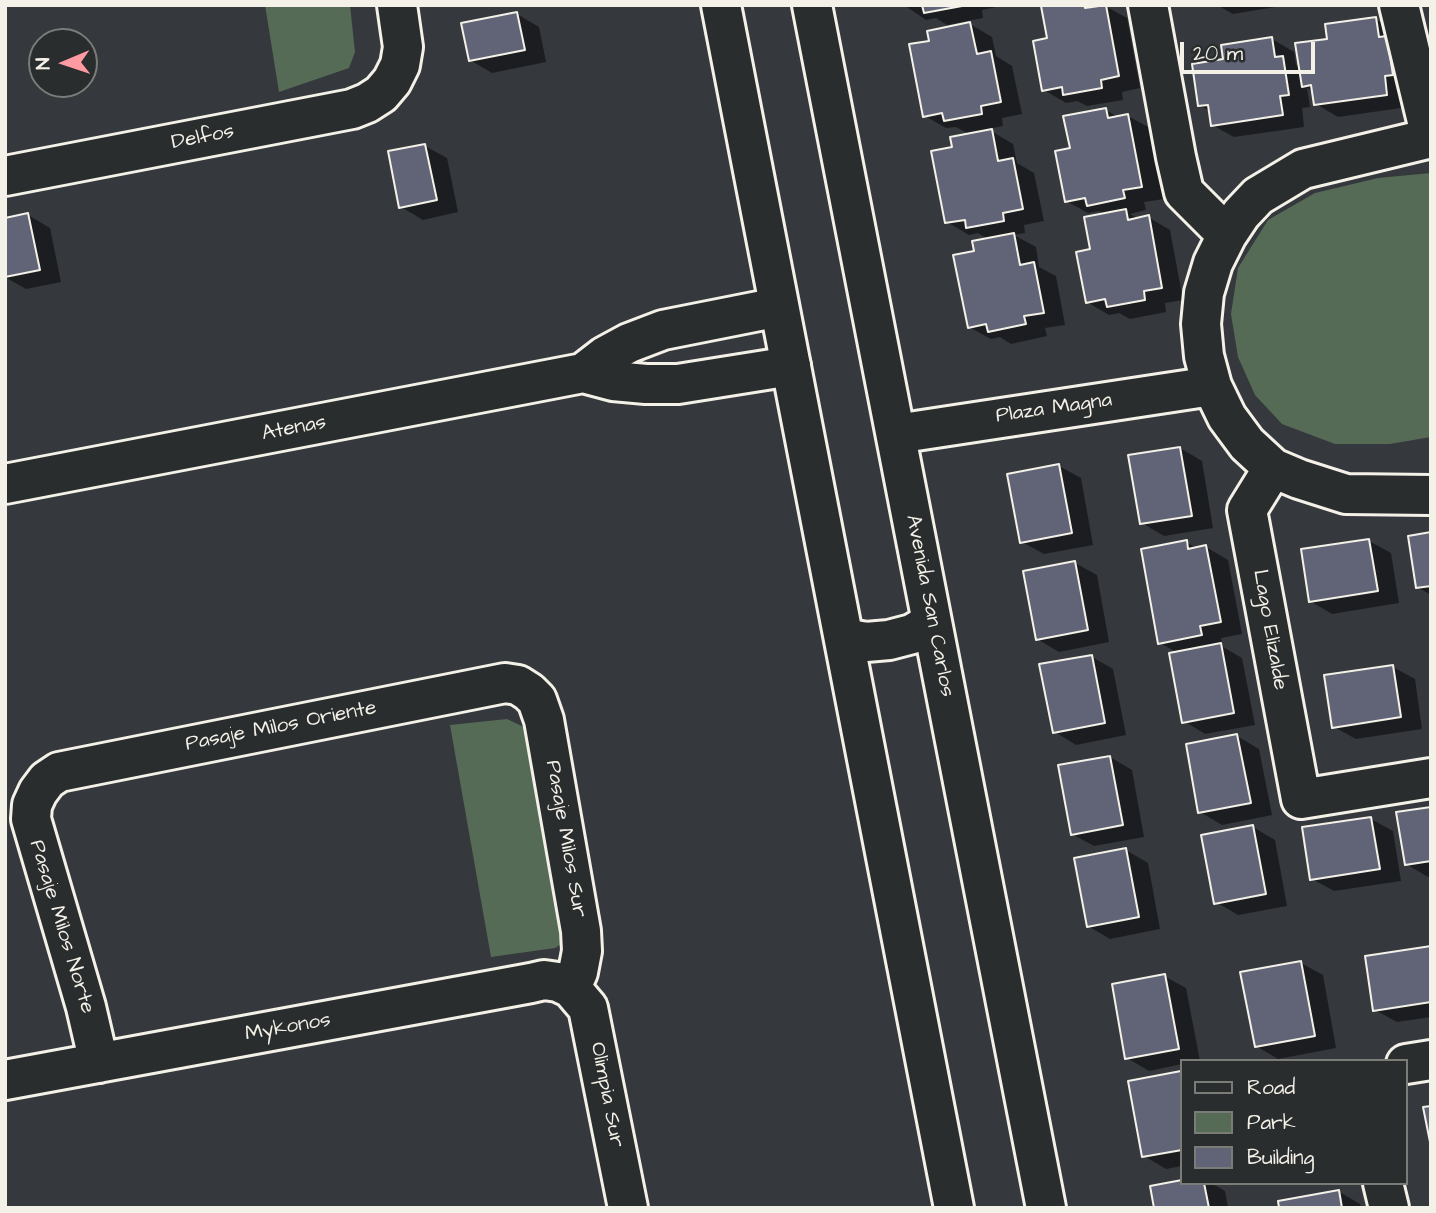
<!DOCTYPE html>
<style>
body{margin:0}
#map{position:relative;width:1436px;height:1213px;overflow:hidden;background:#35383c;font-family:"Architects Daughter",sans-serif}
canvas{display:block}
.frame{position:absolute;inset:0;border:7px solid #f4f1e8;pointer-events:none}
.legend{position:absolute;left:1180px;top:1059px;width:228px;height:126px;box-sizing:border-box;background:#2a2d2e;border:2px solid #7b7b78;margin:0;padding:9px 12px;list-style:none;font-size:21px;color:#f4f1e8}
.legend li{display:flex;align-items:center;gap:14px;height:35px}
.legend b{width:35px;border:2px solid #7b7b78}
.north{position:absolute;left:28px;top:28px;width:70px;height:70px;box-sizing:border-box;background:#2a2d2e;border:2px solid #7b7b78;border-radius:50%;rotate:268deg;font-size:19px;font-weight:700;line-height:28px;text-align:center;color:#f4f1e8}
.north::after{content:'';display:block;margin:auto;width:24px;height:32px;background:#ff9aa2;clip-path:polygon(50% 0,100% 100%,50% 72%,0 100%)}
.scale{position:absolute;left:1180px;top:42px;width:135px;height:32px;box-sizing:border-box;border:4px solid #f4f1e8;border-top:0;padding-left:9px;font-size:21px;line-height:24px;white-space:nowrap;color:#f4f1e8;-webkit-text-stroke:5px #2a2d2e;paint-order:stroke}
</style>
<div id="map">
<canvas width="1436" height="1213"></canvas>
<div class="frame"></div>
<ul class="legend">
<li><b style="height:9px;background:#2a2d2e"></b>Road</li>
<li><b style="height:19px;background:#566b56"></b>Park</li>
<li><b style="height:19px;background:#606476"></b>Building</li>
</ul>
<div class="north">N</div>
<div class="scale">20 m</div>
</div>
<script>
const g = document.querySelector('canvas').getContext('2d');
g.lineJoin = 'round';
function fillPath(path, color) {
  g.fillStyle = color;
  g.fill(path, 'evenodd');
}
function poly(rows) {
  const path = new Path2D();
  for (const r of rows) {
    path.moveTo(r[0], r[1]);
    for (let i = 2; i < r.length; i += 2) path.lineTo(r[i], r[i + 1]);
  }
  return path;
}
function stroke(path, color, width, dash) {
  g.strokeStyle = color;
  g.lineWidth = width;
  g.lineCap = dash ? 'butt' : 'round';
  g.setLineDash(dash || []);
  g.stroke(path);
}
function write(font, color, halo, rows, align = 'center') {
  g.font = font + ' "Architects Daughter",sans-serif';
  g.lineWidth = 5;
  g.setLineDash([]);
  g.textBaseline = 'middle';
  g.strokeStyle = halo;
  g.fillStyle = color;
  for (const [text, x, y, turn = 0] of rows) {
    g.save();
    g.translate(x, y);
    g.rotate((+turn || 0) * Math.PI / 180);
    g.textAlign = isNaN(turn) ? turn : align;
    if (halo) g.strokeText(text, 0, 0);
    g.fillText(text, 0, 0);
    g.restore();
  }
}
fillPath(poly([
 [265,5,350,5,355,52,349,68,279,92],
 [1431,173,1431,437,1390,444,1335,444,1282,424,1255,395,1238,357,1231,314,1238,268,1268,220,1315,193,1378,178],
 [507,719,526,728,566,941,555,948,491,957,450,725]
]), '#566b56');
fillPath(poly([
 [904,5,1001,5,1001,6,982,10,983,18,947,25,936,18,926,20],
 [1052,5,1105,6,1127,18,1140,88,1122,92,1123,100,1087,106,1077,101,1066,103,1044,90,1049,39,1043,7],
 [1217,5,1281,5,1281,6,1233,14],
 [517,14,539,27,546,62,492,73,470,60],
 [1375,19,1397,31,1408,107,1338,117,1316,104,1314,92,1307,88,1310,107,1302,108,1304,127,1234,137,1212,125,1211,112,1199,105,1225,60,1272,39,1294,52,1296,65,1301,68,1329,41],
 [970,24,992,37,996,56,1012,66,1022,114,1002,118,1003,126,988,129,1013,144,1017,163,1034,173,1044,221,1024,225,1025,233,1014,235,1036,247,1039,267,1056,276,1065,325,1045,328,1047,336,1011,344,1000,337,991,339,969,327,976,252,989,240,978,233,969,235,947,222,954,149,971,135,956,127,946,128,925,116,931,42],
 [1106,110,1119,118,1128,116,1150,128,1164,199,1144,202,1146,210,1130,214,1139,219,1148,217,1170,230,1183,300,1165,303,1166,312,1130,319,1119,313,1109,315,1087,302,1092,251,1105,215,1099,211,1088,213,1066,201,1072,150],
 [425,146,447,158,458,212,423,220,401,207],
 [28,215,50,228,61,282,26,289,5,277],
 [1180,448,1202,461,1213,528,1164,536,1142,523],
 [1059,466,1081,478,1093,545,1044,554,1022,542],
 [1431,534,1431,595,1417,587],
 [1369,541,1391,553,1399,603,1332,614,1310,601],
 [1186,542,1198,549,1206,547,1228,560,1242,634,1221,638,1223,647,1242,658,1255,725,1205,734,1184,721,1178,653,1160,643],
 [1075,563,1097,575,1109,642,1059,652,1037,639],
 [1092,657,1113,669,1126,735,1076,745,1055,732],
 [1393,667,1415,679,1422,729,1356,739,1334,727],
 [1237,736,1259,749,1272,815,1222,825,1200,812],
 [1110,757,1132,770,1144,837,1094,846,1072,834],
 [1431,809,1431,876,1428,877,1406,864],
 [1371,819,1393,831,1401,881,1334,891,1312,879],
 [1253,827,1275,840,1287,906,1238,915,1216,902],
 [1126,850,1148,863,1160,929,1110,939,1088,926],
 [1431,948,1431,1017,1397,1022,1375,1010],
 [1301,963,1323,975,1336,1048,1278,1059,1256,1046],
 [1164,976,1186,988,1200,1061,1182,1061,1182,1064,1149,1071,1127,1058],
 [1182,1074,1182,1166,1166,1169,1144,1156,1130,1083],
 [1182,1182,1211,1183,1225,1191,1228,1208,1156,1208,1152,1188],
 [1338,1191,1360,1204,1361,1208,1281,1208]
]), '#0007');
const building = poly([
 [922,5,962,5,962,6,924,13,922,5],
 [1084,5,1085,8,1106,5,1119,76,1101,80,1102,88,1063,95,1062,87,1042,91,1033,41,1047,38,1041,6,1084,5],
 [517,12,525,50,469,61,461,23,517,12],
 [1376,17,1379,37,1387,36,1393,75,1385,76,1387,95,1314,105,1311,85,1302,87,1295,43,1327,39,1325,24,1376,17],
 [970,22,977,54,991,51,1001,102,981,106,982,114,944,121,942,113,923,117,909,44,929,41,927,31,970,22],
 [1272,37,1275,57,1283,56,1289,95,1280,96,1283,115,1211,126,1208,105,1198,106,1192,64,1223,59,1221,45,1272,37],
 [1106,108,1108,118,1128,114,1142,187,1123,190,1125,198,1087,206,1085,198,1065,202,1055,151,1070,148,1063,116,1106,108],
 [992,129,998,161,1013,158,1023,209,1003,213,1004,221,966,228,965,220,945,223,931,151,952,147,950,137,992,129],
 [425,144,437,200,399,208,388,151,425,144],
 [1126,209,1128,220,1149,215,1162,288,1144,291,1145,300,1107,307,1105,299,1086,303,1076,252,1090,249,1084,217,1126,209],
 [28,213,40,270,5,277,5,218,28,213],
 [1014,233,1020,265,1034,262,1044,313,1024,316,1026,324,988,332,986,324,968,328,953,255,974,251,972,241,1014,233],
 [1180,447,1192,516,1140,524,1128,455,1180,447],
 [1059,464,1072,533,1020,543,1007,474,1059,464],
 [1431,532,1431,586,1416,588,1408,536,1431,532],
 [1369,539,1378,591,1309,602,1301,549,1369,539],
 [1187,540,1188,549,1206,545,1221,622,1200,626,1202,635,1158,644,1141,549,1187,540],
 [1075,561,1088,630,1036,640,1023,571,1075,561],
 [1221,643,1234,713,1182,723,1169,653,1221,643],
 [1092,655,1105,723,1053,733,1039,664,1092,655],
 [1393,665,1401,717,1332,728,1324,675,1393,665],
 [1237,734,1251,803,1198,813,1186,744,1237,734],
 [1110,756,1123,825,1071,835,1058,765,1110,756],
 [1431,807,1431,861,1405,865,1396,812,1431,807],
 [1371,817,1380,869,1310,880,1302,827,1371,817],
 [1253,825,1266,894,1214,904,1201,835,1253,825],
 [1126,848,1139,917,1087,927,1074,858,1126,848],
 [1431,946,1431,1002,1373,1011,1365,956,1431,946],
 [1301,961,1315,1036,1255,1047,1240,972,1301,961],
 [1165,974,1179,1049,1125,1059,1112,984,1165,974],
 [1181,1071,1182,1150,1142,1157,1128,1081,1181,1071],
 [1431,1106,1431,1147,1423,1107,1431,1106],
 [1182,1180,1182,1183,1204,1183,1209,1208,1154,1208,1150,1186,1182,1180],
 [1339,1190,1342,1208,1279,1208,1278,1201,1339,1190]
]);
fillPath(building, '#606476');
stroke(building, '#f4f1e8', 2);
const minor = poly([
 [1148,5,1176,157,1184,192,1227,235],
 [1399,5,1431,138],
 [1431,138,1303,169,1258,196,1241,214,1227,235,1213,263,1204,293,1201,324,1204,356,1212,386,1227,417,1247,444,1273,468,1299,479,1346,494,1431,495],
 [5,176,352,109,367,103,381,94,392,81,400,65,403,47,397,5],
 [583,373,605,356,629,343,663,330,779,307],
 [896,434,1212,386],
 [1273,468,1247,510,1301,799,1431,778],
 [5,484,583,373,613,381,646,384,678,384,791,366],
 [99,1063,86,1007,31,819,32,805,38,792,47,780,59,772,74,769,505,683,518,685,529,692,537,700,544,720,581,931,582,951,578,972,571,988],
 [1406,1064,1431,1060],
 [5,1080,531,983,544,980,558,982,571,988,588,1008,628,1208],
 [1383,1183,1389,1208]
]);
const secondary = poly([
 [721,5,954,1208],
 [812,5,1046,1208],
 [844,638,866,642,889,640,912,634,932,622]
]);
stroke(minor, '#f4f1e8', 44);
stroke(secondary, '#f4f1e8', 44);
stroke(minor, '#2a2d2e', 38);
stroke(secondary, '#2a2d2e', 38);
write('21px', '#f4f1e8', '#2a2d2e', [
 ["Delfos",203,138,-11],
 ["Plaza Magna",1054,409,-8],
 ["Atenas",294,429,-11],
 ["Avenida San Carlos",929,606,79],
 ["Lago Elizalde",1269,630,80],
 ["Pasaje Milos Oriente",281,727,-11],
 ["Pasaje Milos Sur",565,839,80],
 ["Pasaje Milos Norte",61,927,73],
 ["Mykonos",288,1028,-10],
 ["Olimpia Sur",606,1095,79]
]);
</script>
